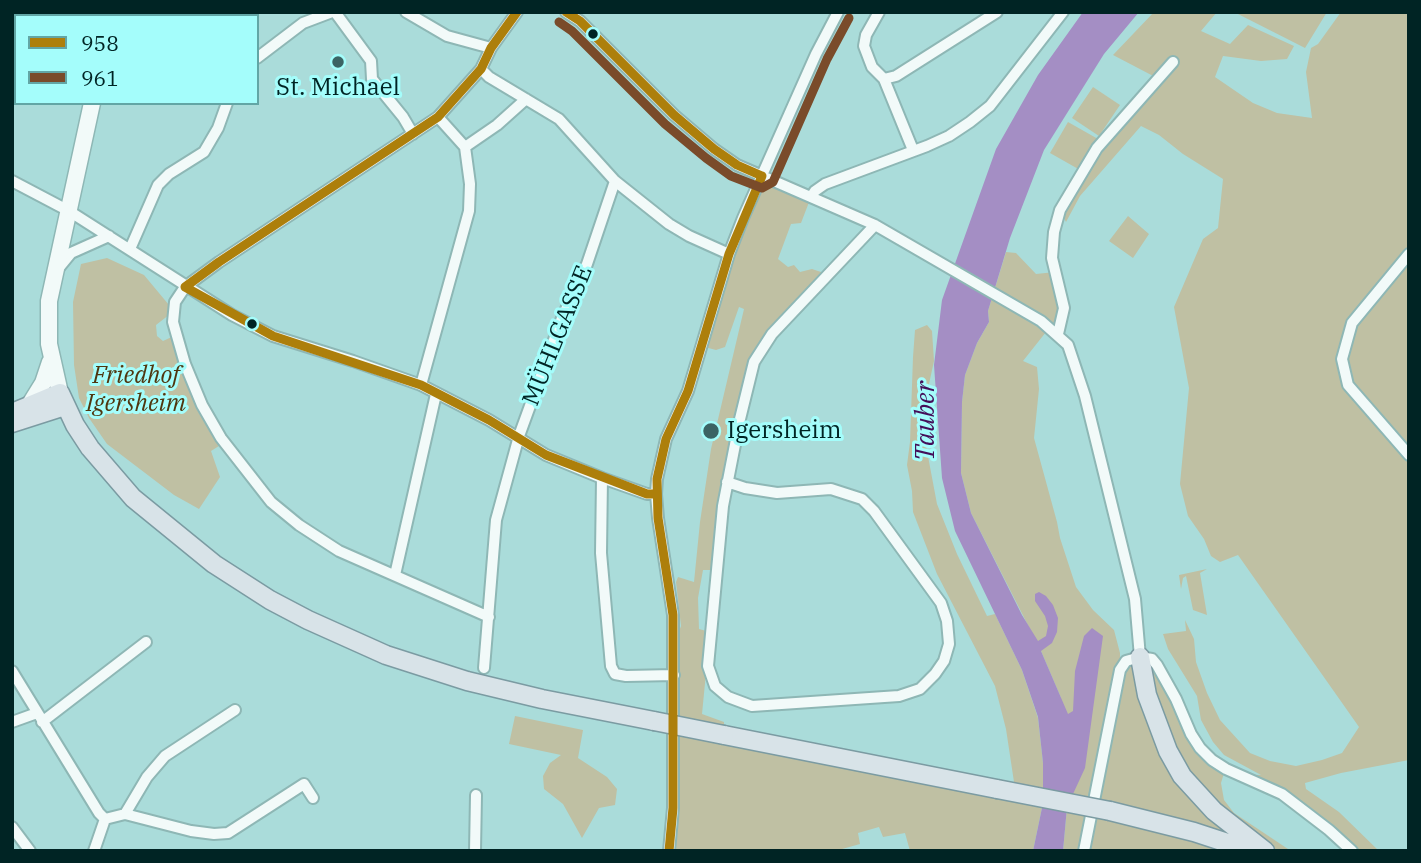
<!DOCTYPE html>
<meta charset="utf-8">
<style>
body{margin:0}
#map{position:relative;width:1421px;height:863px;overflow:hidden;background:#aadcda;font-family:"IBM Plex Serif",serif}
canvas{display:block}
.frame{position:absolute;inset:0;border:14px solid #002424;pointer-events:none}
.legend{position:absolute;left:14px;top:14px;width:245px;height:91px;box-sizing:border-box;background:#a4fdfb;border:2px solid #62a6a5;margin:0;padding:9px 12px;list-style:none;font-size:21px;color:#002424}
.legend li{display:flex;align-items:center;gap:14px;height:35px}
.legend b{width:35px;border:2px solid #62a6a5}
</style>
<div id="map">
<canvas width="1421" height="863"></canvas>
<div class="frame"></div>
<ul class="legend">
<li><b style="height:9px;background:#ad7f0b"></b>958</li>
<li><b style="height:9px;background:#7a4b2a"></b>961</li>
</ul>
</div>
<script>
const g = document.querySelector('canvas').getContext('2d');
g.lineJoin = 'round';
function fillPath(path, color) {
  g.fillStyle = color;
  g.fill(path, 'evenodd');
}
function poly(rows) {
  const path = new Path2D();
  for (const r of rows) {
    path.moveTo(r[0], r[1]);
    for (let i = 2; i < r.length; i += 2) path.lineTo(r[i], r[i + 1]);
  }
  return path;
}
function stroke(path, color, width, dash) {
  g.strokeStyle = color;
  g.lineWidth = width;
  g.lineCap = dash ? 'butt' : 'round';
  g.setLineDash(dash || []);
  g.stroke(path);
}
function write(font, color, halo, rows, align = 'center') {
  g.font = font + ' "IBM Plex Serif",serif';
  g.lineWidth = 6;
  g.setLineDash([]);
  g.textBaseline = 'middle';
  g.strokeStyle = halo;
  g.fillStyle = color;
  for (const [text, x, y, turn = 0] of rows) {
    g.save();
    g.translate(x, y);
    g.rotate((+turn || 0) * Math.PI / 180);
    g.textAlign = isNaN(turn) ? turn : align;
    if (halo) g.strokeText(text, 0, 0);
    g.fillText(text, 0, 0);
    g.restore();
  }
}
fillPath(poly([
 [1154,12,1217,12,1201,31,1230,44,1248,25,1294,46,1287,59,1261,61,1223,56,1215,77,1253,103,1277,113,1312,118,1306,72,1311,48,1318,44,1341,12,1409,12,1409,760,1341,773,1305,783,1306,789,1339,812,1379,851,1352,851,1282,794,1236,774,1261,775,1224,755,1213,742,1201,720,1197,696,1168,649,1163,634,1186,631,1185,620,1194,639,1196,662,1207,693,1220,720,1250,753,1270,761,1296,766,1322,760,1342,753,1359,727,1238,555,1220,562,1211,556,1204,539,1188,516,1180,484,1189,388,1174,307,1203,239,1218,228,1223,179,1183,154,1159,135,1141,126,1080,196,1066,222,1060,210,1097,148,1157,78,1113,55],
 [1234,12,1327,12,1305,48],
 [1093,87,1120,105,1099,136,1072,118],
 [1068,122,1098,139,1080,170,1050,153],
 [762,176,811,197,801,223,791,224,778,259,788,267,794,265,800,272,812,269,827,274,754,362,715,570,703,570,698,598,699,629,710,632,702,714,724,722,724,735,997,789,1013,802,1014,782,1006,729,995,686,937,574,913,512,912,491,907,465,910,442,913,357,915,330,927,325,932,331,934,361,927,393,924,435,937,504,957,554,987,616,995,614,1022,670,1038,718,1043,763,1043,803,1033,851,910,851,905,833,883,837,879,827,858,833,860,844,835,851,669,851,674,645,681,626,676,582,678,577,694,582,700,522,711,449,744,309,739,307,725,347,716,350,701,346],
 [1128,216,1149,234,1133,258,1109,241],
 [1006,252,1016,253,1036,274,1055,272,1064,308,1058,334,1046,332,1023,361,1037,367,1039,389,1034,438,1057,522,1060,538,1076,587,1093,610,1114,630,1120,653,1120,668,1126,661,1152,659,1191,734,1224,773,1221,783,1224,800,1234,813,1291,851,1063,851,1067,807,1057,704,1061,698,1041,651,971,513,961,473,962,402,965,375,977,343,989,322,988,311],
 [107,258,144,275,174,311,156,325,157,336,163,341,176,335,196,408,219,446,211,451,220,477,199,509,174,495,107,444,89,418,79,398,74,365,73,302,81,264],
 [1207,569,1200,573,1207,615,1193,610,1186,576,1183,578,1181,589,1179,575],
 [515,716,583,730,578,758,607,777,617,789,615,805,599,808,582,838,563,804,544,789,543,776,550,763,561,755,509,744]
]), '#bfc0a3');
fillPath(poly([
 [1083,12,1139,12,1104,54,1044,150,1010,238,988,311,989,322,977,343,965,375,962,402,961,473,971,513,1022,615,1038,641,1046,636,1048,626,1045,616,1035,601,1035,594,1039,592,1046,596,1053,605,1058,618,1057,632,1052,643,1041,651,1068,714,1073,711,1075,671,1084,636,1092,628,1103,636,1085,768,1067,807,1063,851,1033,851,1043,803,1043,763,1038,717,1022,670,955,531,942,478,934,365,942,300,996,149,1038,75]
]), '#a48ec4');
const minor = poly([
 [335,12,371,61,372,79,403,117,413,134],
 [406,12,447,36,491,48],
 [566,12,580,21,674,115,714,149,737,165,875,225,1041,321,1068,345,1085,396,1135,599,1140,657],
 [879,12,866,35,864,46,872,67,884,79,913,150],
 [257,58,303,23,332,12],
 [481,69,489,77,559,119,615,181,669,224,689,236,729,254],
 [884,79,896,76,997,12],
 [465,147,497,125,526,99],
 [12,181,69,211,232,315,273,336,353,361,421,385,489,420,546,455,602,478,647,494,656,494],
 [811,197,815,191,825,184,927,146,949,136,970,122,990,106,1063,12],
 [130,249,158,185,169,174,204,152,218,128,227,103],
 [1409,254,1352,323,1342,359,1348,385,1409,455],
 [57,270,71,253,109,236],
 [1058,334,1064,308,1052,258,1054,232,1060,210,1097,148,1173,62],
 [421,385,469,211,470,184,465,147,438,117],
 [602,478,601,553,611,666,615,674,626,676,674,675],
 [727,482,745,488,777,493,831,489,862,499,874,511,941,603,947,621,949,644,944,661,935,674,920,689,899,696,752,706,728,697,715,686,708,666,723,506,740,419,754,362,772,334,875,225],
 [395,575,436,394],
 [489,617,339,551,299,525,271,502,221,438,202,405,185,364,173,322,175,302,185,287,219,262,438,117,481,69,491,48,517,12],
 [484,668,496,520,519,436,562,318,587,264,615,181],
 [12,671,99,813,105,819,94,851],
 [12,722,37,713],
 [42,722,146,642],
 [125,814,191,831,214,834,228,833,304,784,313,798],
 [105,819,125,814,147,777,165,756,235,710],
 [12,827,30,851],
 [475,851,476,795],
 [669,851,673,808,673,615,658,518,656,494,657,479,666,439,688,391,729,254,743,218,816,54,838,12],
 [1084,851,1120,670,1126,661,1140,657,1152,659,1157,665,1176,699,1191,734,1200,748,1212,760,1226,769,1282,794,1329,830,1352,851]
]);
const secondary = poly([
 [111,16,112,12],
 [60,393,49,344,49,301,92,103],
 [30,404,43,383,50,362]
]);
const primary = poly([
 [12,413,60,393,75,425,90,448,133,498,214,564,270,600,308,620,386,655,467,681,542,699,654,721],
 [12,423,65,406],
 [1140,657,1147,695,1168,751,1182,776,1214,811,1265,851],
 [724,735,997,789],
 [1110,811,1194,832,1252,851]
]);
stroke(minor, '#8eb7b5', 14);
stroke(secondary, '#8eb7b5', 19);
stroke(primary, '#7b9ba2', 21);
stroke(minor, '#f2faf9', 10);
stroke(secondary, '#f2faf9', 16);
stroke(primary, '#d8e3e8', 18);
const primaryBridge = poly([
 [654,721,724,735],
 [997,789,1110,811]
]);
stroke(primaryBridge, '#7b9ba2', 21, []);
stroke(primaryBridge, '#d8e3e8', 18);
stroke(poly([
 [566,12,580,21,674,115,714,149,737,165,762,176],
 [185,287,273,336,421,385,489,420,546,455,647,494,656,494],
 [185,287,219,262,438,117,481,69,491,48,517,12],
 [669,851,673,808,673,615,658,518,657,479,666,439,688,391,729,254,762,176]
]), '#ad7f0b', 9);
stroke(poly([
 [559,22,572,31,665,124,706,158,731,176,762,188,773,182,827,59,849,18]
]), '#7a4b2a', 9);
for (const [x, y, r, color] of [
 [593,34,6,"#002424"],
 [338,62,7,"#3b6464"],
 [252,324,6,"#002424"],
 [711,431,9,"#3b6464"]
]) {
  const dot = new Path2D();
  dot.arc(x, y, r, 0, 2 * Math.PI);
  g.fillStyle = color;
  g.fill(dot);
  stroke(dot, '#a4fdfb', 2.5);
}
write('24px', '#002424', '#a4fdfb', [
 ["St. Michael",338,88],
 ["Igersheim",727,431,"left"]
]);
write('24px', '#002424', '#a4fdfb', [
 ["MÜHLGASSE",558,336,-68]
]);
write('italic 24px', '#4f360f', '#a4fdfb', [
 ["Friedhof",136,376],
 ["Igersheim",136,404]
]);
write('italic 26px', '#440f59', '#a4fdfb', [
 ["Tauber",926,421,-90]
]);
</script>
